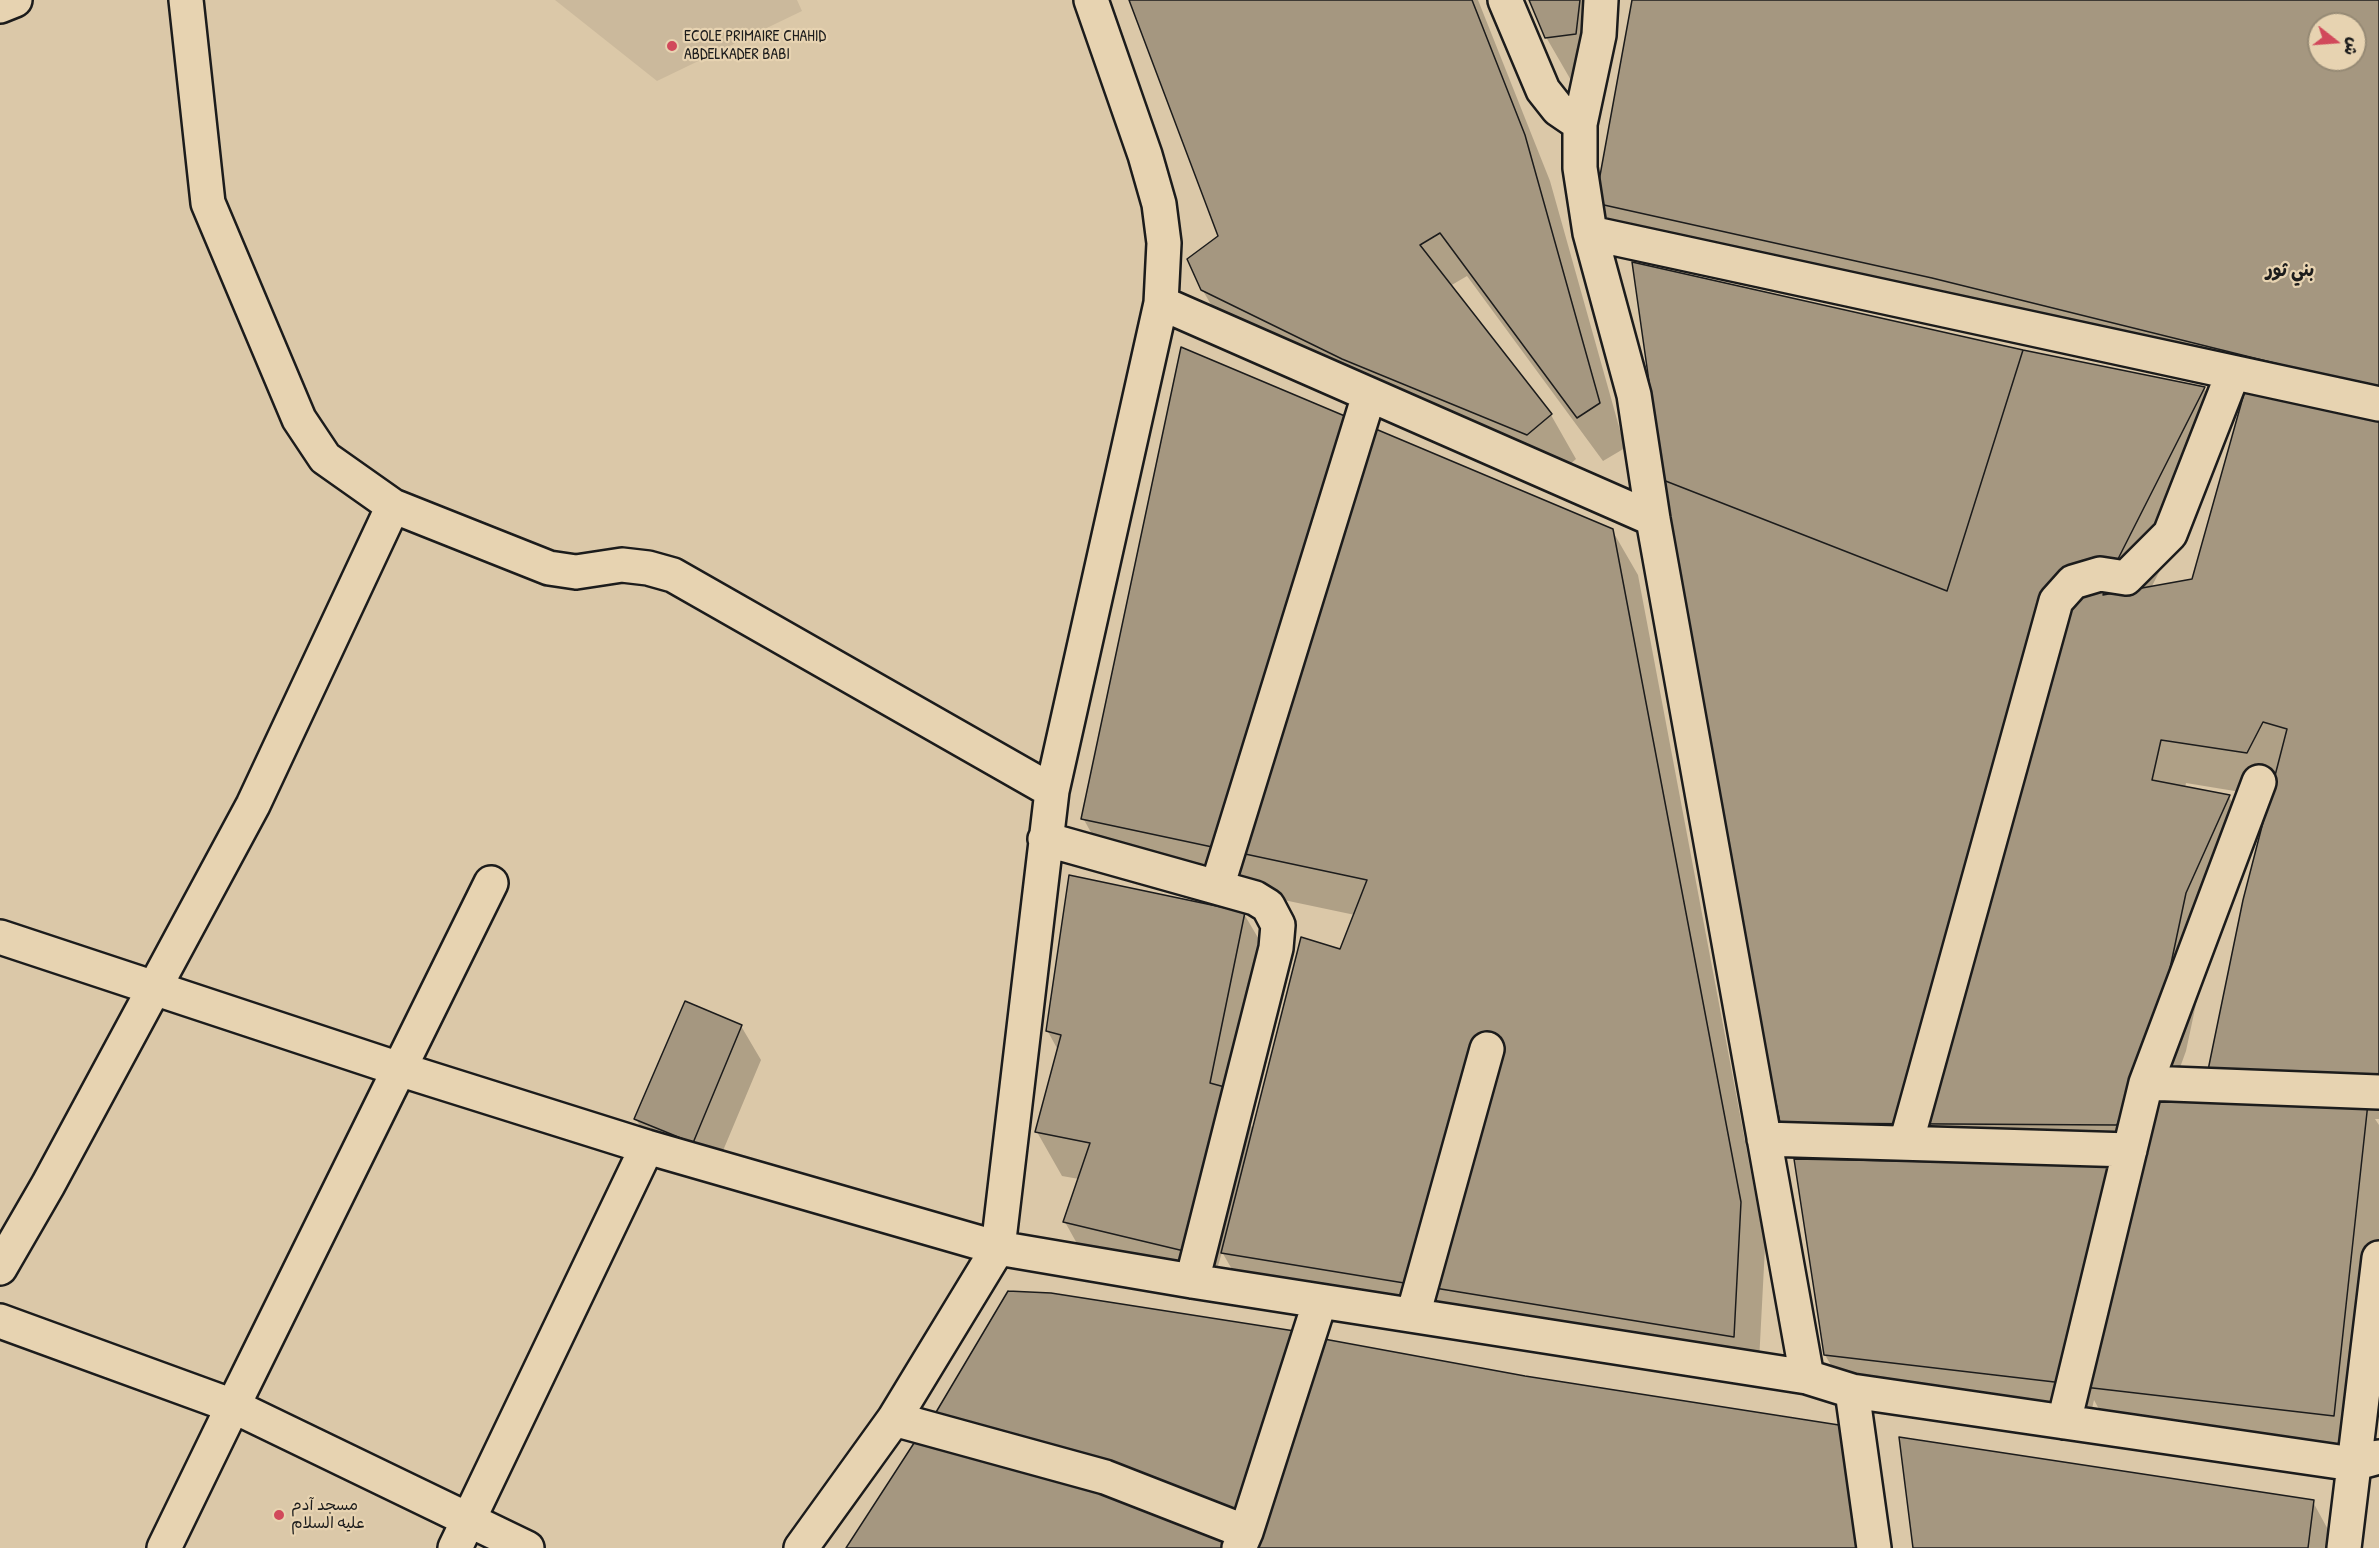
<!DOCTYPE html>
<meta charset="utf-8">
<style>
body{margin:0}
#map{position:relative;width:2379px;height:1548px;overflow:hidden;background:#dbc8a8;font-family:"Patrick Hand","Playpen Sans Arabic",sans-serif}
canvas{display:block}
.north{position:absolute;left:2307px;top:12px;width:60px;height:60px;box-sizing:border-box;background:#e7d3b1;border:2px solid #968a75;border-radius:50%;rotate:107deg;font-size:16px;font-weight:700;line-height:24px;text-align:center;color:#1c1c1c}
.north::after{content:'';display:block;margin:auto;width:21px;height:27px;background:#d1495b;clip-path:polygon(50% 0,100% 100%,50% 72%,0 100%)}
</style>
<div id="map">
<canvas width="2379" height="1548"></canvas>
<div class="north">ش</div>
</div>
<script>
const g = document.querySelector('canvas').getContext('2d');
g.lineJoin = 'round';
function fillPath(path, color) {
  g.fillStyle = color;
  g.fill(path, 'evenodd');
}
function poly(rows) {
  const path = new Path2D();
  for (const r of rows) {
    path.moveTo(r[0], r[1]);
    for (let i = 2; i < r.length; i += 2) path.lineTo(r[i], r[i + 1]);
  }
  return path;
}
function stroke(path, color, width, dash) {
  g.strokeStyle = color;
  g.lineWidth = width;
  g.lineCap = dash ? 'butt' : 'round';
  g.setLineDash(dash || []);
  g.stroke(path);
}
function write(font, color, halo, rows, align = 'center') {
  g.font = font + ' "Patrick Hand","Playpen Sans Arabic",sans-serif';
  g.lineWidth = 4.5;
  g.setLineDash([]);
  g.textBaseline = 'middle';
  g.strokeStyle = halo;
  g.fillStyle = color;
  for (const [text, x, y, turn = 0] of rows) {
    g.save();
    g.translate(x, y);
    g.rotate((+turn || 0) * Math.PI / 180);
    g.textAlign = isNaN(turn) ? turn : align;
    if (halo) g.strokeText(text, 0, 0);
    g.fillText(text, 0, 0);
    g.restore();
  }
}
fillPath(poly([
 [555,0,797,0,802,11,657,81]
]), '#cbb99c');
fillPath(poly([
 [1131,0,1478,0,1550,181,1625,448,1603,461,1467,276,1450,286,1551,415,1576,459,1553,479,1228,334,1202,289,1220,236],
 [1531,0,1611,0,1601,78,1572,82,1546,37],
 [1634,0,2379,0,2379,1119,2375,1119,2379,1125,2379,1274,2359,1460,2111,1431,2094,1400,2088,1426,1851,1399,1825,1355,1804,1161,1781,1122,2022,352,2204,388,2230,432,2151,588,2193,581,2247,392,1622,247,1597,202],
 [2319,24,2355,24,2355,60,2319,60],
 [2186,783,2271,797,2225,1104,2167,1103,2186,1051,2210,938,2255,841,2229,797,2185,788],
 [1612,530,1638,575,1765,1247,1758,1381,1248,1297,1222,1252,1210,1294,1090,1267,1065,1222,1079,1179,1062,1176,1037,1132,1058,1050,1047,1030,1244,914,1270,958,1239,1105,1254,1131,1341,950,1355,915,1108,863,1083,818],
 [741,1026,761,1060,712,1177,656,1153,636,1119],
 [1314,1356,1525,1377,1838,1427,1851,1450,1867,1548],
 [2313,1502,2338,1548,1915,1548]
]), '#0003');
const building = poly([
 [1129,0,1472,0,1525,135,1600,403,1577,418,1440,233,1420,245,1552,414,1527,435,1342,359,1201,290,1187,259,1218,236,1129,0],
 [1529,0,1580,0,1576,34,1545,38,1529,0],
 [1632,0,2379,0,2379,389,1932,278,1595,203,1632,0],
 [2319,24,2355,24,2355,60,2319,60,2319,24],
 [1632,262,2023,350,1947,591,1663,480,1632,262],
 [1181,347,1613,529,1741,1202,1734,1337,1221,1253,1301,937,1340,949,1367,880,1081,819,1181,347],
 [2023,350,2205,387,2119,557,2103,595,2192,579,2245,390,2379,415,2379,1075,2207,1075,2243,900,2287,729,2263,722,2247,753,2161,740,2152,780,2230,795,2186,893,2162,1006,2117,1125,1780,1123,1697,716,1663,480,1947,591,2023,350],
 [1069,875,1245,912,1210,1083,1232,1089,1184,1251,1063,1222,1090,1143,1035,1132,1061,1035,1046,1031,1069,875],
 [685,1001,742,1025,693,1143,634,1119,685,1001],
 [2146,1102,2368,1103,2334,1416,2084,1387,2146,1102],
 [1794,1159,2110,1165,2063,1383,1824,1355,1794,1159],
 [1008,1291,1051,1293,1301,1332,1244,1515,932,1419,1008,1291],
 [1324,1339,1525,1376,1839,1425,1858,1548,1250,1548,1324,1339],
 [1899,1437,2314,1500,2308,1548,1913,1548,1899,1437],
 [916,1440,1099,1486,1236,1537,1232,1548,846,1548,916,1440]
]);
fillPath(building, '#a59780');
stroke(building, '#1c1c1c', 1.5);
const street = poly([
 [186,0,208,203,299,419,325,458,393,506,549,568,576,572,622,565,648,568,673,575,1052,791],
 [1505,0,1543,90,1558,109,1580,124],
 [1601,0,1599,35,1580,124,1580,168,1590,233,1634,395,1653,519,1807,1377],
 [1590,233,2379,404],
 [1161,303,1653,519],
 [1045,839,1255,898,1268,906,1278,925,1276,948,1192,1281],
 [1217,887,1369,395],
 [0,937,399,1069,647,1147,998,1248,1192,1281,1807,1377,1852,1391,2353,1464,2379,1457],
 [2146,1083,2379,1092],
 [1764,1139,2130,1150],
 [1906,1143,2056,601,2073,582,2100,574,2126,578,2170,534,2233,373],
 [0,1268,48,1185,253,805,393,506],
 [1413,1315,1487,1049],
 [0,1321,233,1406,491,883],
 [1852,1391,1874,1548],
 [894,1419,1105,1477,1246,1532,1239,1548],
 [2064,1422,2146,1083,2259,782],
 [1246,1532,1320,1301],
 [164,1548,233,1406,527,1548],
 [455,1548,647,1147],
 [801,1548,894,1419,998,1248,1052,791,1161,303,1164,243,1159,204,1145,155,1091,0],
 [2344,1548,2379,1258]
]);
const secondary = poly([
 [0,6,15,0]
]);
stroke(street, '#1c1c1c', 38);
stroke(secondary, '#1c1c1c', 38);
stroke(street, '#e7d3b1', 33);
stroke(secondary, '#e7d3b1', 33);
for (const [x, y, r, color] of [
 [672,46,6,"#d1495b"],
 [279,1515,6,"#d1495b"]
]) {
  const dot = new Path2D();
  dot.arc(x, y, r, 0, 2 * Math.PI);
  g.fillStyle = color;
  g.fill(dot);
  stroke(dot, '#e7d3b1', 2);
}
write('16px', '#1c1c1c', '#e7d3b1', [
 ["ECOLE PRIMAIRE CHAHID",684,37],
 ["ABDELKADER BABI",684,55],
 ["مسجد آدم",291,1506],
 ["عليه السلام",291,1524]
], 'left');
write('bold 18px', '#1c1c1c', '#e7d3b1', [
 ["بني ثور",2290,271]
]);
</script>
